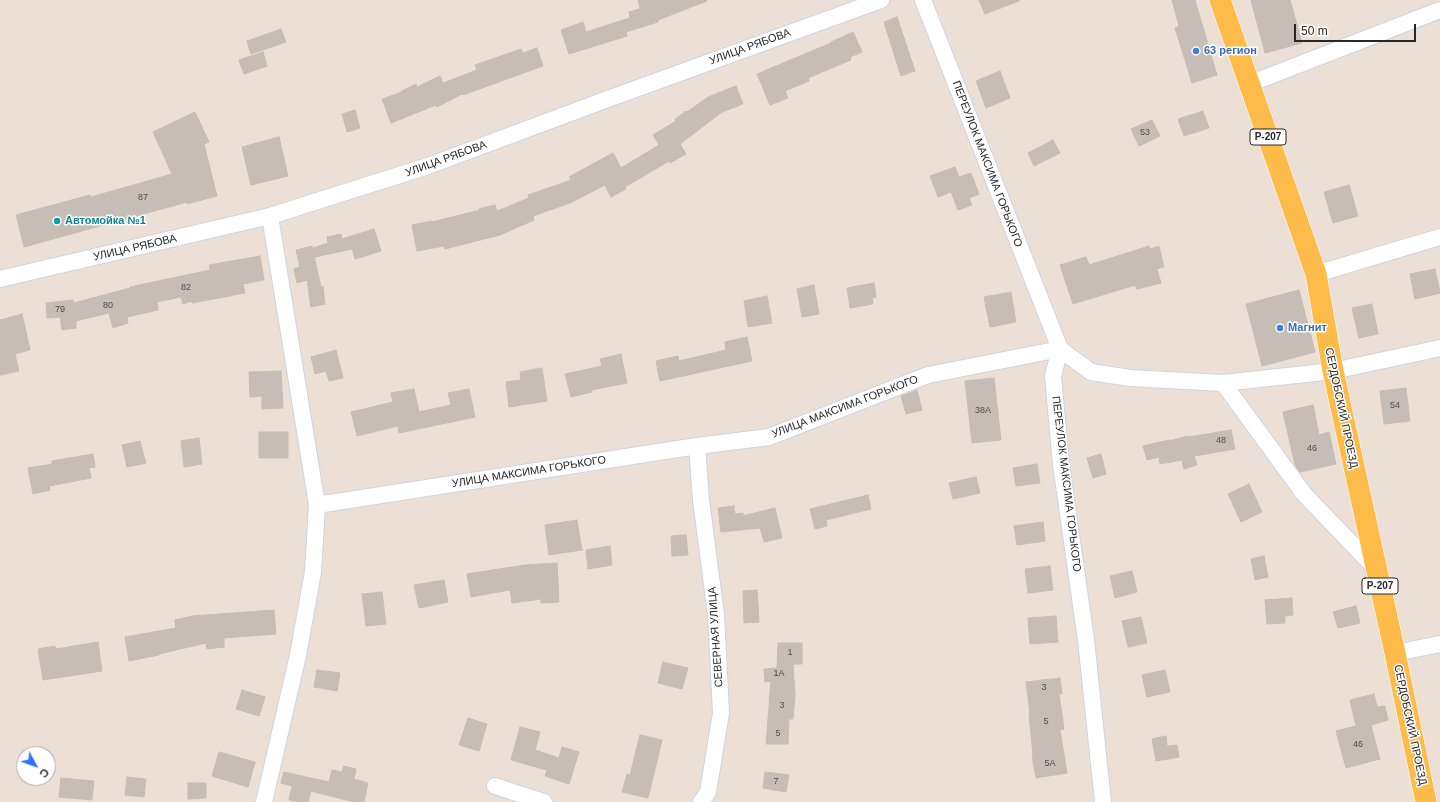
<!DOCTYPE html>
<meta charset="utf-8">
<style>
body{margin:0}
#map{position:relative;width:1440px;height:802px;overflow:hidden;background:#ece0d6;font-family:Arial,sans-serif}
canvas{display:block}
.north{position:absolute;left:16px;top:746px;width:40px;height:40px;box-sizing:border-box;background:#fff;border:1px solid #a9a9a9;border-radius:50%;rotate:131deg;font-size:11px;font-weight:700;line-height:16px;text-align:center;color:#272727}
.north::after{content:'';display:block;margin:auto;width:14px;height:18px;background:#3072ff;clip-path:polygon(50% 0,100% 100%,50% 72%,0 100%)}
.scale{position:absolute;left:1294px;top:24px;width:122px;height:18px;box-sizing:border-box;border:2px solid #272727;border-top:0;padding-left:5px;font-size:12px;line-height:14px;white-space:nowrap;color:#272727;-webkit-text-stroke:3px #fff;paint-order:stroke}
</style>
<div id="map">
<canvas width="1440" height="802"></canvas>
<div class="north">С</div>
<div class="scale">50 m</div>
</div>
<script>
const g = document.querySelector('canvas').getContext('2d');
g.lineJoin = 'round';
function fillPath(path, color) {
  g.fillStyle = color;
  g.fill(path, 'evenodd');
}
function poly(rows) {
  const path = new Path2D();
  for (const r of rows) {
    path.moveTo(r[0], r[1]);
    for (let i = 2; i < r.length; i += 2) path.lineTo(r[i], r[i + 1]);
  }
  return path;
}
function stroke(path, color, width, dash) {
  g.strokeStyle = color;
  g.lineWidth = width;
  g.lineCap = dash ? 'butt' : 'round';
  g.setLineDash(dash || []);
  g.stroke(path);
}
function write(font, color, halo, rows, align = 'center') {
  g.font = font + ' Arial,sans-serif';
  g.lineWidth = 3;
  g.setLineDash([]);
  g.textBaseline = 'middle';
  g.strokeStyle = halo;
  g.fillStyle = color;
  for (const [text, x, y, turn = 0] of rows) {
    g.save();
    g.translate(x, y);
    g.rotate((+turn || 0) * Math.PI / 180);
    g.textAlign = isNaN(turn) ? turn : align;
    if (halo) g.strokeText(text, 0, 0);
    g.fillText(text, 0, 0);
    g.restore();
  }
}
const building = poly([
 [638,0,706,0,707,1,658,20,658,22,626,32,627,36,569,54,561,30,583,22,586,32,630,18,629,12,640,9,638,0],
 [979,0,1019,0,1019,1,985,14,979,0],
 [1172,0,1195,0,1217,75,1192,83,1175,28,1179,26,1172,0],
 [1251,0,1290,0,1302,43,1265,53,1251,0],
 [897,17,915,71,901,76,884,22,897,17],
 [281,29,286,42,251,54,247,41,281,29],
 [853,32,862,52,850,57,851,60,808,78,809,81,785,91,788,98,770,105,757,74,831,43,831,42,853,32],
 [537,48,543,66,463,95,462,94,437,107,436,105,391,123,382,99,402,92,402,91,416,84,417,87,440,76,443,83,477,70,475,65,521,49,523,53,537,48],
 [263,52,267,66,244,74,239,60,263,52],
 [1000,71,1010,98,986,108,976,81,1000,71],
 [736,86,743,104,722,112,680,144,686,154,670,163,669,161,625,187,626,189,611,197,605,185,570,203,533,216,534,220,500,235,445,249,444,246,417,251,412,225,432,221,432,222,480,210,479,209,495,205,497,211,529,198,528,195,571,180,569,177,613,153,621,168,659,145,653,135,676,121,675,119,686,111,687,112,708,97,736,86],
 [355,110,360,128,347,132,342,114,355,110],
 [1203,111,1209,128,1184,136,1178,119,1203,111],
 [195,112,209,142,204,144,217,196,187,204,187,202,24,247,16,215,90,195,91,197,172,174,153,132,195,112],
 [1152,120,1160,136,1139,146,1131,129,1152,120],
 [279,137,288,176,251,185,242,147,279,137],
 [1053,140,1060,153,1034,166,1028,153,1053,140],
 [955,167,959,177,971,173,979,194,969,198,972,205,958,210,951,192,938,197,930,176,955,167],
 [1349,185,1358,216,1333,223,1324,192,1349,185],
 [374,229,381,251,355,259,352,249,315,257,313,248,328,243,327,237,341,234,342,239,374,229],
 [312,246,321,287,323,286,325,304,311,307,307,280,297,283,294,269,300,267,296,250,312,246],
 [1149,246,1150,249,1159,246,1164,267,1157,269,1161,283,1137,289,1135,285,1073,304,1060,265,1086,257,1089,265,1149,246],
 [260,256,264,280,243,284,245,293,192,303,192,301,183,304,181,297,157,302,158,310,127,317,128,323,113,328,109,313,76,321,76,328,62,330,60,317,47,318,46,303,73,300,74,303,130,288,130,287,210,270,209,265,260,256],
 [1435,269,1440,293,1415,299,1410,274,1435,269],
 [874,283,876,297,872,298,873,304,850,308,847,288,874,283],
 [814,285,819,314,802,317,797,289,814,285],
 [1299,290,1315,352,1262,366,1246,304,1299,290],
 [1011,292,1016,322,990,327,984,297,1011,292],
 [767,296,772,323,748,327,744,301,767,296],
 [1372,304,1378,334,1359,338,1352,308,1372,304],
 [22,314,30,350,15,354,19,371,0,375,0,320,22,314],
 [747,337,752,361,660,381,656,361,678,356,679,361,726,350,725,342,747,337],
 [336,350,343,378,329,381,326,371,315,374,311,357,336,350],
 [621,354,627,383,591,390,592,392,571,397,565,374,602,366,600,359,621,354],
 [542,368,547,401,509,407,506,382,521,380,520,372,542,368],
 [281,371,283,408,262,409,262,396,250,397,249,372,281,371],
 [994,378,1001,440,972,443,965,381,994,378],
 [1406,388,1410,421,1384,424,1380,391,1406,388],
 [414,389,419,412,451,405,448,393,469,389,475,417,399,433,398,426,357,436,351,412,393,402,391,393,414,389],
 [917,390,922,410,906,414,901,396,917,390],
 [1313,405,1319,435,1329,432,1336,464,1300,472,1295,465,1283,412,1313,405],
 [1231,430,1235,449,1194,456,1197,465,1184,469,1182,460,1160,464,1159,457,1147,460,1143,446,1169,440,1169,441,1188,436,1189,437,1231,430],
 [259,432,288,432,288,458,259,458,259,432],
 [199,438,202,464,184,467,181,441,199,438],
 [140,441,146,463,127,467,122,445,140,441],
 [93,454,95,467,89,468,91,478,49,486,50,490,33,494,28,468,52,464,52,461,93,454],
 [1101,454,1106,474,1093,478,1087,458,1101,454],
 [1037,464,1040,483,1016,486,1013,468,1037,464],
 [976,477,980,493,953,499,949,483,976,477],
 [1249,484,1262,512,1241,522,1228,494,1249,484],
 [868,495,871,509,826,520,827,526,815,529,810,509,868,495],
 [734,506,735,514,743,513,743,516,775,508,782,538,764,542,760,528,721,532,718,508,734,506],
 [577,520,582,550,549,555,545,525,577,520],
 [1043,522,1045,541,1017,545,1014,526,1043,522],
 [686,535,688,555,672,556,671,536,686,535],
 [610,546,612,565,588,569,586,550,610,546],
 [1264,556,1268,577,1255,580,1251,559,1264,556],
 [557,563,559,602,541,603,541,599,512,603,510,590,471,597,467,574,525,565,557,563],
 [1050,566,1053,590,1028,593,1025,569,1050,566],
 [1132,571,1137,592,1115,598,1110,576,1132,571],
 [444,580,448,602,419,608,414,585,444,580],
 [757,590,759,622,744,623,743,591,757,590],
 [382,592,386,624,366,626,362,594,382,592],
 [1292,598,1293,615,1285,616,1285,623,1267,624,1265,600,1292,598],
 [1356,606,1360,623,1338,628,1333,612,1356,606],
 [274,610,276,634,224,638,224,647,207,649,206,643,159,654,159,655,129,661,125,637,176,628,175,620,192,616,274,610],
 [1056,616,1058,642,1030,644,1028,618,1056,616],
 [1141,617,1147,643,1128,647,1122,621,1141,617],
 [98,642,102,671,43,680,38,649,55,646,56,649,98,642],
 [778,643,802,643,802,664,793,664,795,695,793,719,789,719,788,744,766,744,771,681,765,682,764,669,777,668,778,643],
 [663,662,688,668,682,689,658,683,663,662],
 [317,670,340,673,337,691,314,687,317,670],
 [1165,670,1170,692,1147,697,1142,675,1165,670],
 [1060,678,1062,694,1059,694,1064,729,1060,730,1067,773,1036,778,1032,756,1033,755,1029,714,1030,714,1026,682,1060,678],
 [242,690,265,697,259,716,236,709,242,690],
 [1374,694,1377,707,1385,706,1388,720,1371,725,1380,759,1346,768,1336,731,1356,726,1350,700,1374,694],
 [468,718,487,724,479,751,459,745,468,718],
 [520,727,540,732,535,750,559,758,562,747,579,752,569,784,545,776,547,770,511,760,520,727],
 [640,735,662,740,648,798,622,792,627,774,630,775,640,735],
 [1166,736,1167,746,1177,745,1179,757,1156,761,1152,739,1166,736],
 [219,752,255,762,248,787,212,776,219,752],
 [344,766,356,769,354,779,368,783,364,802,354,802,311,791,308,802,299,802,289,800,292,786,281,783,284,772,329,782,332,770,342,772,344,766],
 [765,772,789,775,786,792,763,788,765,772],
 [127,777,146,779,144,797,125,795,127,777],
 [61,778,94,781,92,800,59,797,61,778],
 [188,783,206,783,206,798,188,799,188,783]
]);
fillPath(building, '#c6bdb7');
stroke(building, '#c6bcb0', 1);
const minor = poly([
 [923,0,1060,349,1053,376,1061,464,1086,640,1103,802],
 [1249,84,1440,10],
 [1316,274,1440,237],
 [0,279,270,216,428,166,605,100,881,0],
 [1223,383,1304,494,1376,569],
 [697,446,701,500,716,615,721,713,708,792,701,802],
 [317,505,697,446,769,437,928,375,1060,349,1091,372,1130,378,1223,383,1333,371,1440,348],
 [1395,653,1440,644],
 [495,786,544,802],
 [264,802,298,655,313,572,317,505,270,216]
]);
const major = poly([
 [1220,0,1316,274,1333,371,1395,653,1426,802]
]);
stroke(minor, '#ccd3e2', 18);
stroke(major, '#fff', 22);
stroke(minor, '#fff', 16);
stroke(major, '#fdbb4a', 21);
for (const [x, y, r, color] of [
 [1196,51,4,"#3f7fe0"],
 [57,221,4,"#0f9aa8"],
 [1280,328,4,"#3f7fe0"]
]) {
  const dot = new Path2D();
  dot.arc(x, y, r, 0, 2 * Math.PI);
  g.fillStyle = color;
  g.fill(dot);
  stroke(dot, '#fff', 1.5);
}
write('9px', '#4f4c4b', null, [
 ["53",1145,133],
 ["87",143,198],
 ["82",186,288],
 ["80",108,306],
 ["79",60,310],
 ["54",1395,406],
 ["38А",983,411],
 ["48",1221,441],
 ["46",1312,449],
 ["1",790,653],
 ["1А",779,674],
 ["3",1044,688],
 ["3",782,706],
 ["5",1046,722],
 ["5",778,734],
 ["46",1358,745],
 ["5А",1050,764],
 ["7",776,782]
]);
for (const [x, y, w] of [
 [1268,137,36],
 [1380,586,36]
]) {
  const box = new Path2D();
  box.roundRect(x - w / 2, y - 8, w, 16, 3);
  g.fillStyle = '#fff';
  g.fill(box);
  stroke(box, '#272727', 1);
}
write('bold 10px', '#272727', null, [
 ["Р-207",1268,137],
 ["Р-207",1380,586]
]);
write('11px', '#272727', '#fff', [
 ["УЛИЦА РЯБОВА",750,47,-20],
 ["УЛИЦА РЯБОВА",446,159,-20],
 ["ПЕРЕУЛОК МАКСИМА ГОРЬКОГО",987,164,69],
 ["УЛИЦА РЯБОВА",135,248,-13],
 ["УЛИЦА МАКСИМА ГОРЬКОГО",845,407,-21],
 ["СЕРДОБСКИЙ ПРОЕЗД",1341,408,78],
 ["УЛИЦА МАКСИМА ГОРЬКОГО",529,472,-9],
 ["ПЕРЕУЛОК МАКСИМА ГОРЬКОГО",1066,484,83],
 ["СЕВЕРНАЯ УЛИЦА",716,637,-94],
 ["СЕРДОБСКИЙ ПРОЕЗД",1410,725,78]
]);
write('bold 11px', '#366cbe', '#fff', [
 ["63 регион",1204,51],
 ["Магнит",1288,328]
], 'left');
write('bold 11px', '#0d838f', '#fff', [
 ["Автомойка №1",65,221]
], 'left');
</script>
